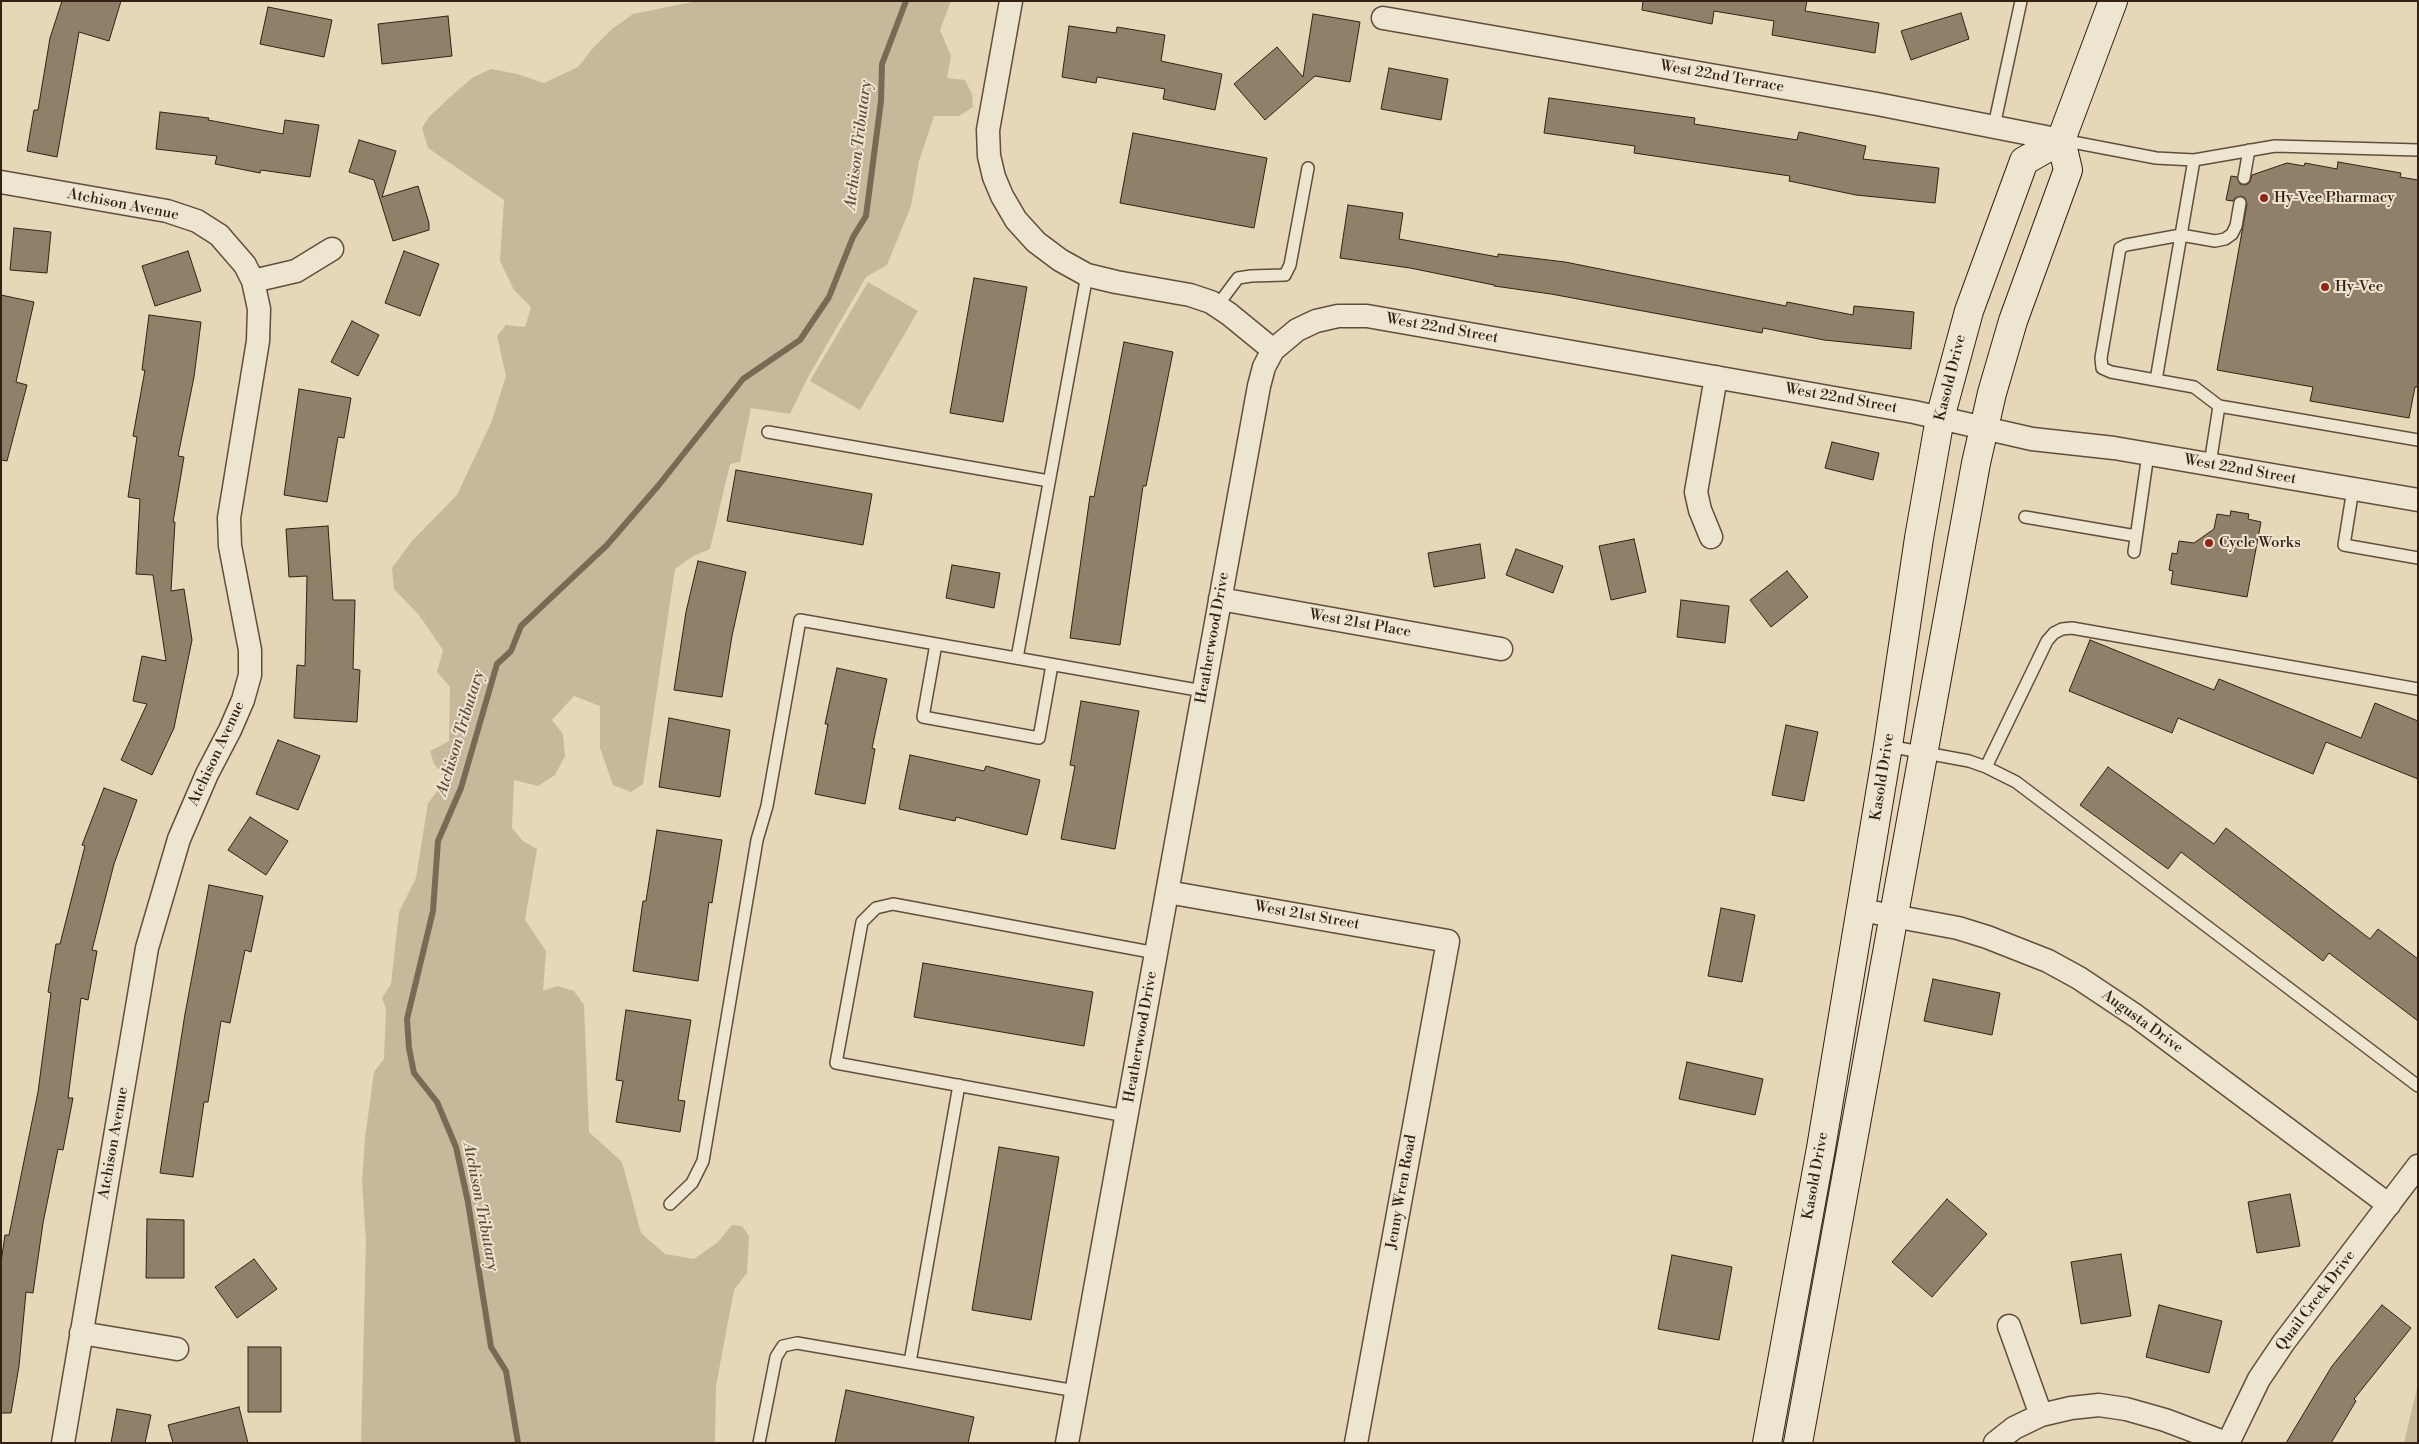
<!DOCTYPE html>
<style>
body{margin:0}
#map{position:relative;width:2419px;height:1444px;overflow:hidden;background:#e5d7b7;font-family:"Libre Bodoni",serif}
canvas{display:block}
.frame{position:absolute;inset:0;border:2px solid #342114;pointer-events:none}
</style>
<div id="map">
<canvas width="2419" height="1444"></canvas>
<div class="frame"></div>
</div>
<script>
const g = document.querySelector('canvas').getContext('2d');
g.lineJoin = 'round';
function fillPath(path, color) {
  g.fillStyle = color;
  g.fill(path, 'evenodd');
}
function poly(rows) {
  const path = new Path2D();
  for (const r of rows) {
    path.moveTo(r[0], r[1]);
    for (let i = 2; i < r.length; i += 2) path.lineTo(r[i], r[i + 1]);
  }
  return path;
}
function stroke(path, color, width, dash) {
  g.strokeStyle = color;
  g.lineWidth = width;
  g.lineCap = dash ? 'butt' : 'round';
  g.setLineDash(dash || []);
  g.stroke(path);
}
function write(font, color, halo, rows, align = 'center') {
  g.font = font + ' "Libre Bodoni",serif';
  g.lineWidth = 4;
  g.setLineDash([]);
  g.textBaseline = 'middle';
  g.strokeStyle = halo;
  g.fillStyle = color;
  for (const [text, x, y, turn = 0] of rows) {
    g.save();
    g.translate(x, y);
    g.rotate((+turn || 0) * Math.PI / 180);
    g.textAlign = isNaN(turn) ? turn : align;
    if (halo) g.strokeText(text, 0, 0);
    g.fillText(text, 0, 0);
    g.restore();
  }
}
fillPath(poly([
 [697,1,951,1,940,30,951,56,947,78,965,80,972,94,973,107,959,116,934,116,919,161,911,206,887,265,866,277,808,377,790,414,751,408,740,462,730,464,710,549,693,556,675,569,643,784,631,792,613,785,600,748,600,706,574,696,552,720,563,734,565,756,555,775,538,786,514,780,512,828,523,841,537,849,525,920,546,951,543,991,557,986,574,991,584,1005,589,1132,622,1162,641,1233,665,1254,694,1259,718,1242,732,1225,742,1226,749,1236,747,1273,734,1290,716,1386,715,1443,361,1443,366,1241,362,1181,365,1138,374,1072,384,1059,386,1009,382,998,391,984,399,912,416,878,428,803,447,779,434,764,430,751,449,741,450,687,437,672,443,650,419,615,394,589,392,568,412,541,457,495,491,423,506,376,497,336,506,325,525,327,531,307,514,290,500,261,504,200,428,148,422,128,429,117,449,98,472,78,491,69,517,74,544,83,578,67,593,48,612,29,633,14],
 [868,282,918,311,860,410,810,381],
 [2418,1384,2418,1443,2404,1443]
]), '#c7b89b');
stroke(poly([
 [518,1443,506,1371,491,1347,468,1202,456,1147,437,1102,414,1073,409,1048,407,1019,433,911,438,841,461,788,497,664,511,651,521,626,607,545,658,486,743,379,800,340,829,297,853,237,866,216,881,101,882,64,906,1]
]), '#7a6955', 6);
const building = poly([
 [62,1,121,1,109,41,79,32,57,157,27,151,34,110,38,110,50,38,62,1],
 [1643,1,1807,1,1805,11,1879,23,1875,53,1772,35,1774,21,1714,11,1712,24,1642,10,1643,1],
 [268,7,332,20,324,57,260,44,268,7],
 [1961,13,1969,39,1911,60,1901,31,1961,13],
 [1313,14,1360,22,1350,82,1315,76,1265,120,1234,84,1277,47,1303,77,1313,14],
 [448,16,452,56,382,64,378,24,448,16],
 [1069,26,1116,33,1117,27,1165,35,1161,61,1222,74,1215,110,1163,99,1165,89,1097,77,1096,83,1062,77,1069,26],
 [1389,68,1448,79,1441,120,1381,109,1389,68],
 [1549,98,1695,118,1694,124,1797,140,1799,132,1866,146,1863,159,1939,168,1935,203,1856,195,1789,181,1790,176,1634,153,1635,146,1544,133,1549,98],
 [160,112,209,118,208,120,283,134,285,120,319,125,310,177,261,170,260,173,215,164,217,156,156,149,160,112],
 [1133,133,1267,158,1254,228,1120,203,1133,133],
 [359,140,396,151,382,197,418,186,429,223,429,230,393,241,374,180,349,172,359,140],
 [2338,162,2401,173,2400,177,2418,180,2418,387,2415,387,2409,418,2310,401,2313,387,2217,370,2247,204,2245,198,2241,196,2235,198,2233,201,2226,200,2231,176,2237,177,2240,184,2246,185,2250,182,2252,175,2287,163,2304,166,2305,163,2337,169,2338,162],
 [1348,205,1403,213,1399,239,1498,257,1498,254,1565,262,1786,306,1787,302,1853,315,1854,306,1914,312,1911,349,1824,340,1763,328,1762,333,1551,294,1494,286,1494,285,1410,268,1340,258,1348,205],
 [14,228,51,232,47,273,10,270,14,228],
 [188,251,201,291,155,306,142,266,188,251],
 [404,251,439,264,420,316,385,303,404,251],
 [974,278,1027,287,1003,422,950,413,974,278],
 [1,295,34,302,16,382,27,385,7,461,1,460,1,295],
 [149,315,201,322,194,377,178,456,184,457,173,522,175,522,171,591,184,589,192,640,174,728,152,775,121,760,147,704,133,701,142,656,166,661,153,575,136,574,140,499,128,497,137,437,133,436,145,370,142,370,149,315],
 [352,321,379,335,358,376,331,362,352,321],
 [1124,342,1173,352,1146,486,1143,486,1120,645,1070,638,1090,496,1094,497,1124,342],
 [299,389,351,398,344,438,338,437,327,502,284,495,299,389],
 [1832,442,1879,453,1873,480,1825,468,1832,442],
 [736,470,872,494,863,545,727,521,736,470],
 [2231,511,2249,514,2248,519,2261,522,2247,597,2171,584,2173,571,2169,570,2172,553,2177,554,2179,541,2194,543,2214,529,2217,514,2230,516,2231,511],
 [328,526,333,600,355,600,353,669,360,670,357,722,294,718,297,665,305,666,307,576,289,577,286,529,328,526],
 [1634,539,1646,592,1611,600,1599,546,1634,539],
 [1480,544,1485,578,1434,587,1428,553,1480,544],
 [1516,549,1563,566,1553,593,1506,575,1516,549],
 [698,561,746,572,732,636,722,697,674,690,686,612,698,561],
 [952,565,1000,573,994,608,946,598,952,565],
 [1787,571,1808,597,1771,627,1750,600,1787,571],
 [1681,600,1729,606,1725,643,1677,637,1681,600],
 [2090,640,2214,690,2219,679,2361,738,2375,703,2418,721,2418,779,2326,742,2313,774,2178,718,2172,733,2069,691,2090,640],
 [837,668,887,679,872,748,875,749,865,804,815,794,828,724,825,724,837,668],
 [1081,701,1139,711,1115,849,1061,839,1075,766,1070,765,1081,701],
 [669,718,730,730,720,797,659,787,669,718],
 [1786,725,1818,732,1804,801,1772,795,1786,725],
 [278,740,320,756,298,810,256,794,278,740],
 [910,755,984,771,986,766,1040,780,1027,835,956,817,955,821,899,809,910,755],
 [2108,767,2214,844,2226,828,2370,939,2378,929,2418,959,2418,1021,2329,953,2323,961,2181,852,2168,869,2080,805,2108,767],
 [104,788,137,800,114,864,92,950,97,951,88,1000,81,998,68,1098,73,1098,63,1150,58,1149,43,1223,33,1293,26,1292,19,1366,11,1413,1,1413,1,1262,5,1235,9,1235,38,1092,51,993,48,992,56,944,60,944,85,846,82,845,104,788],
 [250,817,288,841,266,875,228,850,250,817],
 [657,830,722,840,712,903,709,902,698,981,633,971,643,901,646,901,657,830],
 [209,885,263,896,251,952,245,950,230,1023,221,1021,208,1102,204,1102,193,1177,160,1173,185,1014,209,885],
 [1721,908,1755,915,1742,982,1708,976,1721,908],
 [923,963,1093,992,1084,1046,914,1017,923,963],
 [1933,979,2000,993,1992,1035,1924,1021,1933,979],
 [626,1010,691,1020,678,1100,685,1101,680,1132,616,1122,623,1081,616,1080,626,1010],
 [1687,1062,1763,1079,1755,1115,1679,1099,1687,1062],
 [999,1147,1059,1157,1031,1320,972,1310,999,1147],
 [2290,1194,2300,1246,2257,1253,2248,1202,2290,1194],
 [1947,1199,1987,1234,1932,1297,1892,1262,1947,1199],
 [147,1219,184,1220,184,1278,146,1278,147,1219],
 [2121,1254,2131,1316,2081,1324,2071,1262,2121,1254],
 [1672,1255,1732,1267,1719,1340,1658,1329,1672,1255],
 [254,1259,277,1289,237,1318,215,1287,254,1259],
 [2159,1305,2222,1321,2209,1373,2146,1357,2159,1305],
 [2382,1305,2411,1328,2354,1399,2356,1401,2331,1443,2286,1443,2332,1366,2382,1305],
 [248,1347,281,1347,281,1412,248,1412,248,1347],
 [846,1390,974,1417,968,1443,835,1443,846,1390],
 [239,1407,248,1443,173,1443,168,1425,239,1407],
 [117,1409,151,1415,145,1443,111,1443,117,1409]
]);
fillPath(building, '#908069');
stroke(building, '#342114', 1);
const lane = poly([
 [1994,126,2021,1],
 [2062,140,2156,158,2194,160,2275,146,2418,150],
 [2194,160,2181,235,2126,245,2120,248,2101,358,2102,368,2111,372,2194,387,2219,406],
 [2244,178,2249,150],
 [1217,306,1238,278,1251,276,1285,275,1290,265,1308,168],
 [2156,380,2181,235,2215,241,2225,239,2232,234,2236,226,2240,203],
 [768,432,1049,481],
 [2210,464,2219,406,2418,440],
 [2353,489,2344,545,2418,558],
 [2025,517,2136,536],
 [2134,552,2148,454],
 [936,644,923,717,1039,738,1052,665],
 [1017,658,1087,275],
 [1888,746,1969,761,1986,767,2016,782,2418,1086],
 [1986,767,2047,641,2054,633,2062,629,2072,628,2418,689],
 [1126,1116,836,1063,862,922,876,908,893,904,1156,953],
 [670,1204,692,1183,703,1161,757,840,767,806,800,620,1203,691],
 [910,1362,959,1085],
 [759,1443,776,1357,783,1346,797,1343,1076,1391]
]);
const street = poly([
 [1011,1,988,130,989,156,994,177,1002,196,1016,220,1036,242,1060,260,1087,275,1116,282,1190,295,1211,302,1229,314,1273,350,1264,367,1259,386,1067,1443],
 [1383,18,1877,104,2061,140],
 [1,182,167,211,197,221,219,235,245,265,253,281,259,309,258,341,229,518,230,546,250,650,250,675,243,700,230,730,207,774,179,839,147,948,63,1443],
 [253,281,296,271,332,249],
 [1273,350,1297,330,1316,321,1338,316,1367,316,1914,412,2032,439,2114,448,2418,500],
 [1711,537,1700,510,1696,492,1716,377],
 [1220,599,1501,649],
 [1167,892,1448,941,1356,1443],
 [1861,910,1958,928,1987,937,2048,961,2079,978,2136,1016,2389,1205],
 [2009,1326,2041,1415],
 [81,1333,177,1349],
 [1995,1443,2014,1428,2041,1415,2071,1408,2099,1405,2126,1409,2165,1420,2226,1443],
 [2228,1443,2259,1379,2284,1342,2418,1166]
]);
const secondary = poly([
 [1767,1443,1821,1148,1888,746,1919,538,1940,418,1969,311,2024,161,2061,140],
 [1798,1443,1976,463,1992,393,2013,321,2068,170,2061,140,2113,1]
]);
stroke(lane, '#604e3d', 14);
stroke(street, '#604e3d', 25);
stroke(secondary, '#342114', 30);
stroke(lane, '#eee5d0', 11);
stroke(street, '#eee5d0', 22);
stroke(secondary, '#eee5d0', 28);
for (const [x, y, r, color] of [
 [2264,198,5,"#8f2418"],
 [2325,287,5,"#8f2418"],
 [2209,543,5,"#8f2418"]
]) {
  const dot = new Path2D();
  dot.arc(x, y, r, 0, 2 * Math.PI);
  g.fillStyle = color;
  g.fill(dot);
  stroke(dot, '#eee5d0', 2);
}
write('15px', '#342114', '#eee5d0', [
 ["West 22nd Terrace",1722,77,10],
 ["Atchison Avenue",123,205,11],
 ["West 22nd Street",1442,329,10],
 ["Kasold Drive",1951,378,-76],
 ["West 22nd Street",1841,399,10],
 ["West 22nd Street",2240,470,10],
 ["West 21st Place",1360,624,10],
 ["Heatherwood Drive",1213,638,-80],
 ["Atchison Avenue",217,754,-65],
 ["Kasold Drive",1883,777,-81],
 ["West 21st Street",1307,916,10],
 ["Augusta Drive",2142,1022,36],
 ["Heatherwood Drive",1141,1037,-80],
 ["Atchison Avenue",114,1143,-80],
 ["Kasold Drive",1816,1176,-80],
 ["Jenny Wren Road",1402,1192,-80],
 ["Quail Creek Drive",2316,1301,-53]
]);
write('15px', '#342114', '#eee5d0', [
 ["Hy-Vee Pharmacy",2274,198],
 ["Hy-Vee",2335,287],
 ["Cycle Works",2219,543]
], 'left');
write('italic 16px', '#5d4b3a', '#eee5d0', [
 ["Atchison Tributary",859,145,-83],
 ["Atchison Tributary",461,733,-73],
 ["Atchison Tributary",480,1207,79]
]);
</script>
